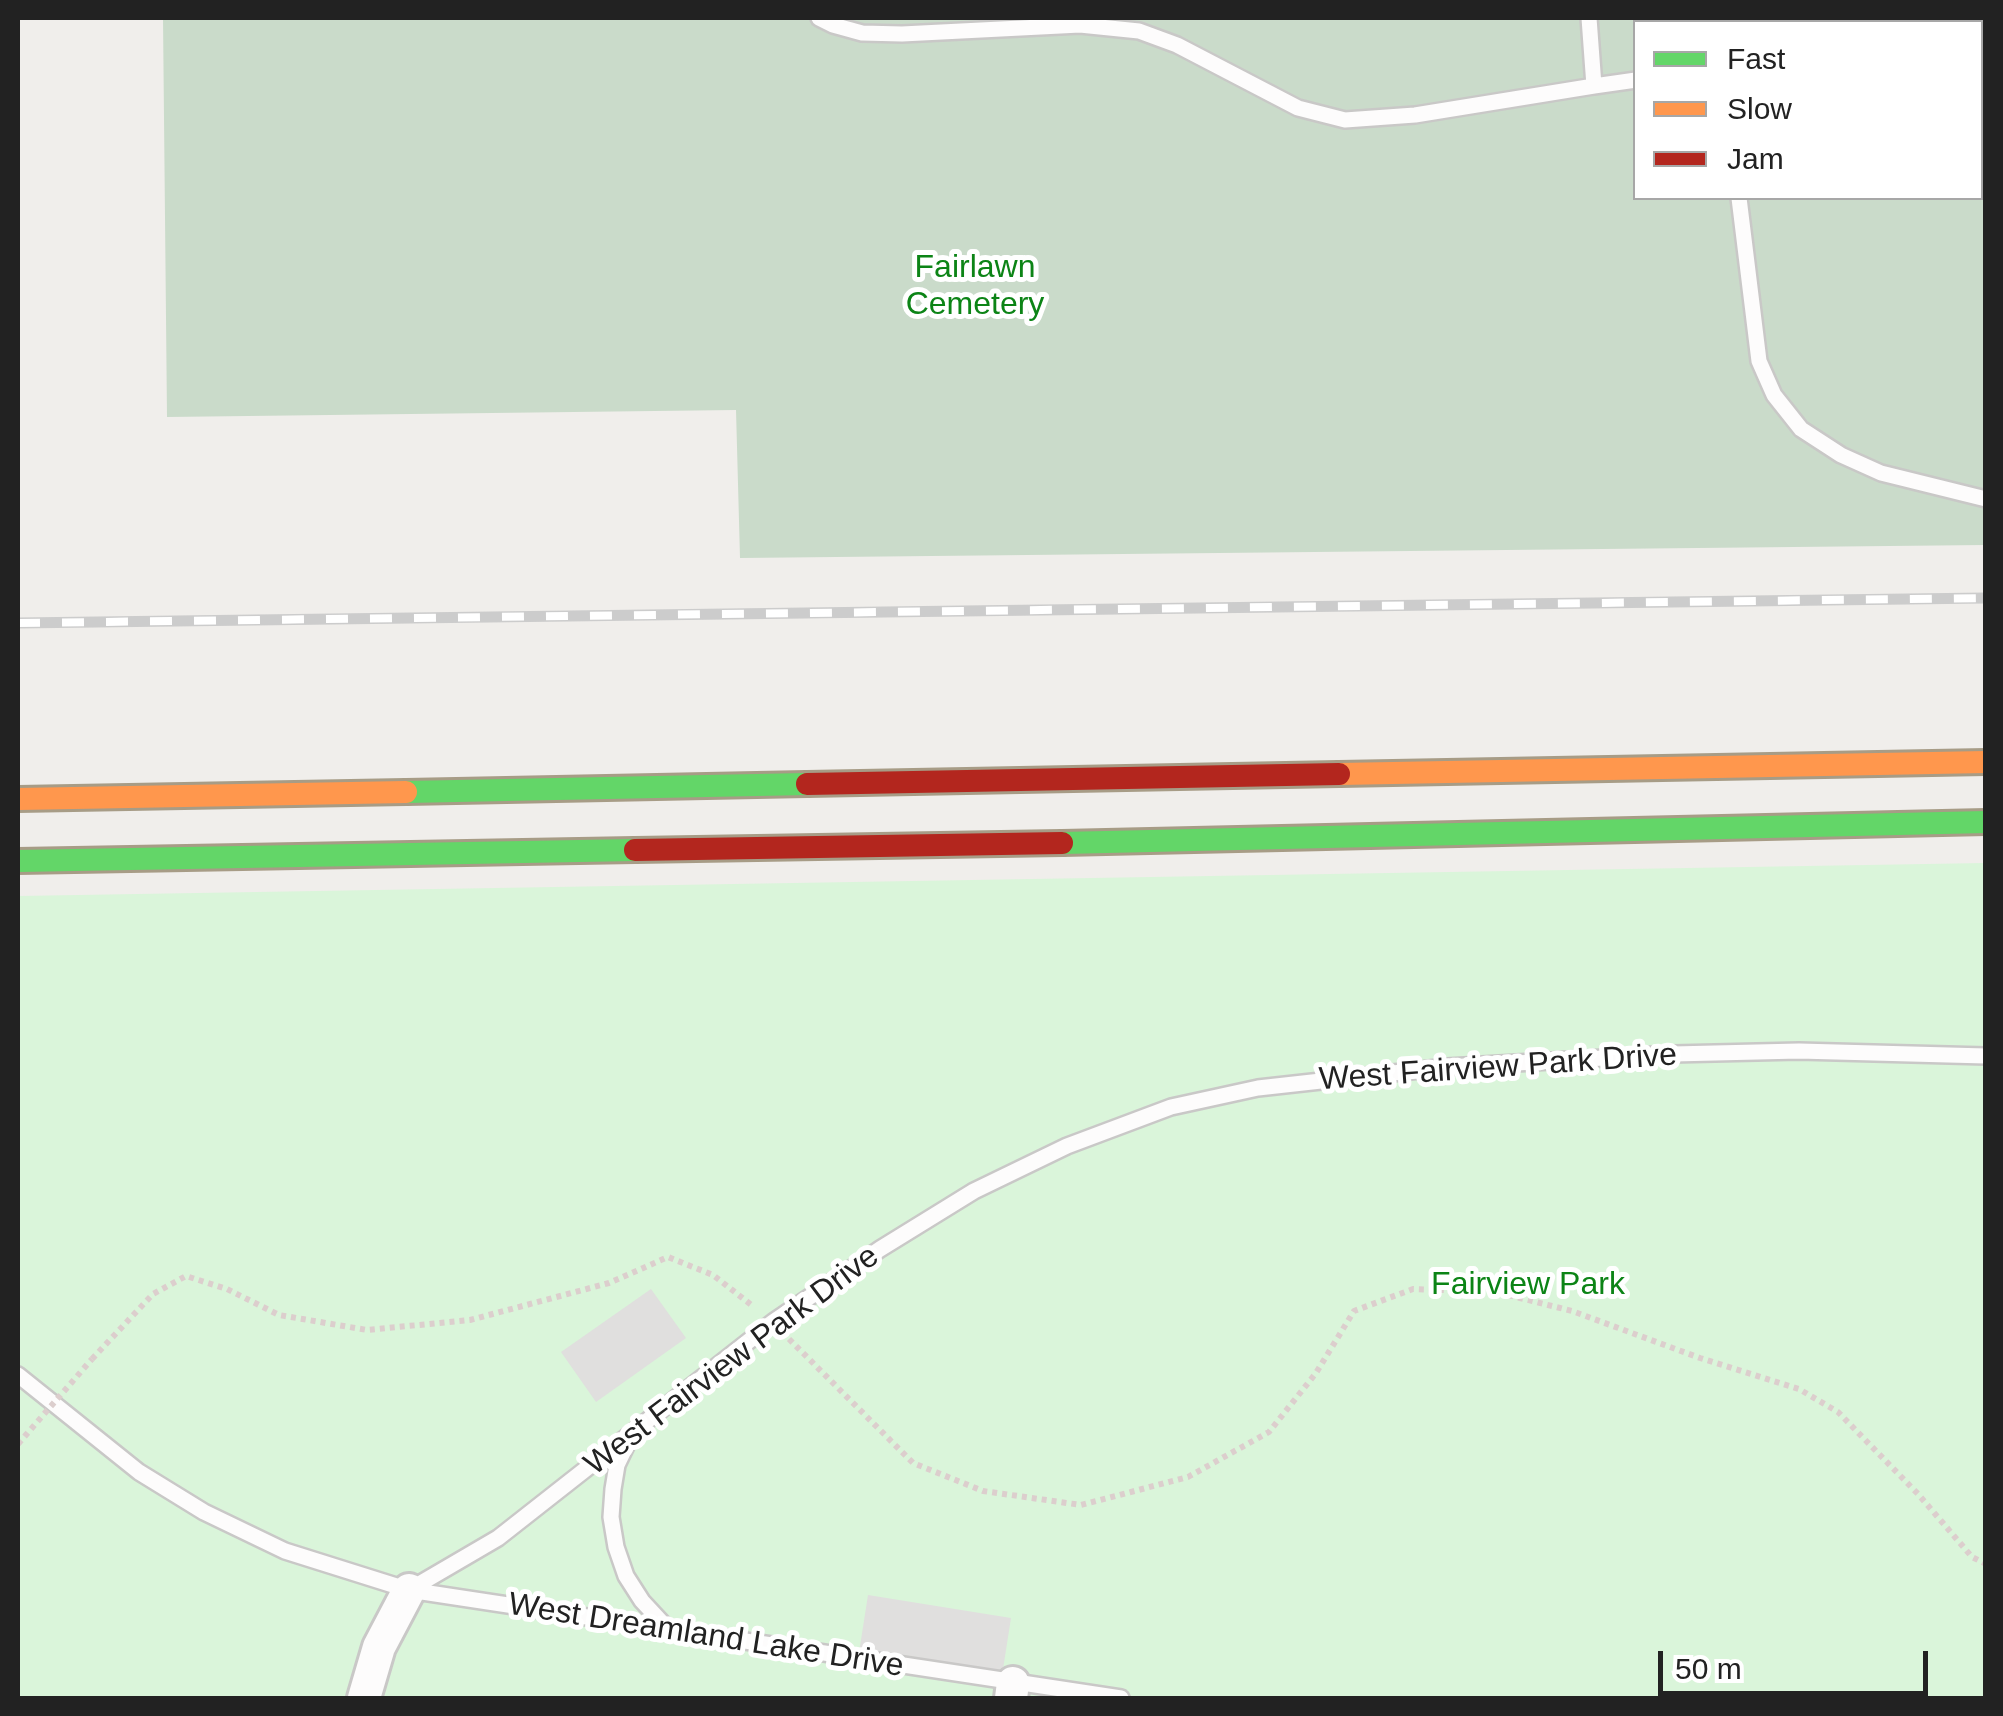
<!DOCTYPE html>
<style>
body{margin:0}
#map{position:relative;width:2003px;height:1716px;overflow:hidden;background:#f0eeeb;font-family:Arial,sans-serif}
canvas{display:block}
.frame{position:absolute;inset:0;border:20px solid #222;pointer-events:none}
.legend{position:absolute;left:1633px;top:20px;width:350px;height:180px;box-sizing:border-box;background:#fff;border:2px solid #a7a7a7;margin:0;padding:12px 18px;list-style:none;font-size:30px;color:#222}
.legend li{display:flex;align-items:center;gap:20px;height:50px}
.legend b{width:50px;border:2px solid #a7a7a7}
.scale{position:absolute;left:1658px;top:1651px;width:270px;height:45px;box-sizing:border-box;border:5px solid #222;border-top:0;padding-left:12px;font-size:30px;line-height:35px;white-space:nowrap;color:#222;-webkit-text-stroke:8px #fff;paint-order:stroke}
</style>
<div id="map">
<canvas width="2003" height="1716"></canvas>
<div class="frame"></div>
<ul class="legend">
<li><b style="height:12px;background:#63d668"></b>Fast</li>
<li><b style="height:12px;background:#ff974d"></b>Slow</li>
<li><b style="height:12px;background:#b3261e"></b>Jam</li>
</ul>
<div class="scale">50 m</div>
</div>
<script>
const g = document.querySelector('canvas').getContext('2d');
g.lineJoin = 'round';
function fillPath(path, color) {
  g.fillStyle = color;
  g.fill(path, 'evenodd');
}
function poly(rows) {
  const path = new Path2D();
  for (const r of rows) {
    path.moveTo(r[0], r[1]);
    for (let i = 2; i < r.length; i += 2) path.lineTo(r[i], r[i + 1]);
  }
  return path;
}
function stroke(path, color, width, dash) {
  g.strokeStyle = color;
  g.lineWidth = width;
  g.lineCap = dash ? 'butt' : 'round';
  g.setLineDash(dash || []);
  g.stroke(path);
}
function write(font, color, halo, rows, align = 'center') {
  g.font = font + ' Arial,sans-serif';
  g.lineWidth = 10;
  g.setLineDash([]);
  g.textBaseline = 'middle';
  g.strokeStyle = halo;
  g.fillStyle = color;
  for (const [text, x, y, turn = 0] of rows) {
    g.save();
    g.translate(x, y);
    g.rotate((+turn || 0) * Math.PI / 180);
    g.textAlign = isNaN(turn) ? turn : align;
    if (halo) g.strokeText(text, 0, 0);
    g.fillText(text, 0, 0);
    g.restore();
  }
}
fillPath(poly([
 [163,18,1985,18,1985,545,740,558,736,410,167,417],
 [1636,22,1980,22,1980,198,1636,198]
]), '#cadbca');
fillPath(poly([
 [1985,863,1985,1698,18,1698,18,896]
]), '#daf5da');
fillPath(poly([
 [651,1289,686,1338,596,1402,561,1352],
 [868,1595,1011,1618,1001,1682,858,1659]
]), '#e0dfde');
const lane = poly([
 [819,18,833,25,862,33,902,34,1080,25,1139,31,1177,45,1298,108,1345,120,1415,115,1594,86],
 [1589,18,1594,86,1636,80],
 [1723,18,1725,22],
 [1928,18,1956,22],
 [1830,22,1868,18],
 [1980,30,1986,31],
 [1739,198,1759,361,1774,395,1801,429,1841,455,1881,473,1986,499],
 [18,1375,139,1472,204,1512,285,1551,409,1590,1121,1698],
 [631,1436,617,1465,613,1489,611,1517,616,1547,626,1576,642,1601,668,1629],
 [409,1590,498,1538,773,1322,880,1249,974,1191,1067,1146,1171,1107,1258,1088,1447,1067,1673,1054,1799,1051,1986,1056]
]);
const street = poly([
 [364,1698,379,1647,409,1590],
 [1011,1698,1013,1683]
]);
const fast = poly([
 [406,792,807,784],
 [1062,843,1986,822],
 [18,861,635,850]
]);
const slow = poly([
 [1339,774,1986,762],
 [18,799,406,792]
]);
const jam = poly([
 [807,784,1339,774],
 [635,850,1062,843]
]);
stroke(lane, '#c9c8c7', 20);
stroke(street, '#c9c8c7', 38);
stroke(fast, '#a79c86', 28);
stroke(slow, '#a79c86', 28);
stroke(jam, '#a79c86', 28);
stroke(poly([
 [789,1339,913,1463,983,1491,1081,1505,1188,1477,1269,1432,1316,1373,1354,1311,1413,1289,1496,1292,1572,1311,1700,1358,1799,1389,1838,1412,1918,1494,1972,1557,1986,1564],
 [92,1359,153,1294,186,1276,227,1289,279,1315,367,1330,470,1320,609,1283,668,1257,713,1275,754,1307],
 [18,1445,18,1444]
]), '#dccecd', 6, [5, 5]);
stroke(lane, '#fdfcfc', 15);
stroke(street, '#fdfcfc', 32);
stroke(fast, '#63d668', 22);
stroke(slow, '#ff974d', 22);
stroke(jam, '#b3261e', 22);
const rail = poly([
 [18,623,1986,598]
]);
stroke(rail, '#ccc', 11);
stroke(rail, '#fff', 8, [22]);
stroke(poly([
 [18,1444,92,1359]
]), '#dccecd', 6, [5, 5]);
write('32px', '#0c8416', '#fff', [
 ["Fairlawn",975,268],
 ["Cemetery",975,305],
 ["Fairview Park",1528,1285]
]);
write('32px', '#222', '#fff', [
 ["West Fairview Park Drive",1498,1068,-4],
 ["West Fairview Park Drive",732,1361,-37],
 ["West Dreamland Lake Drive",706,1636,9]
]);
</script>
